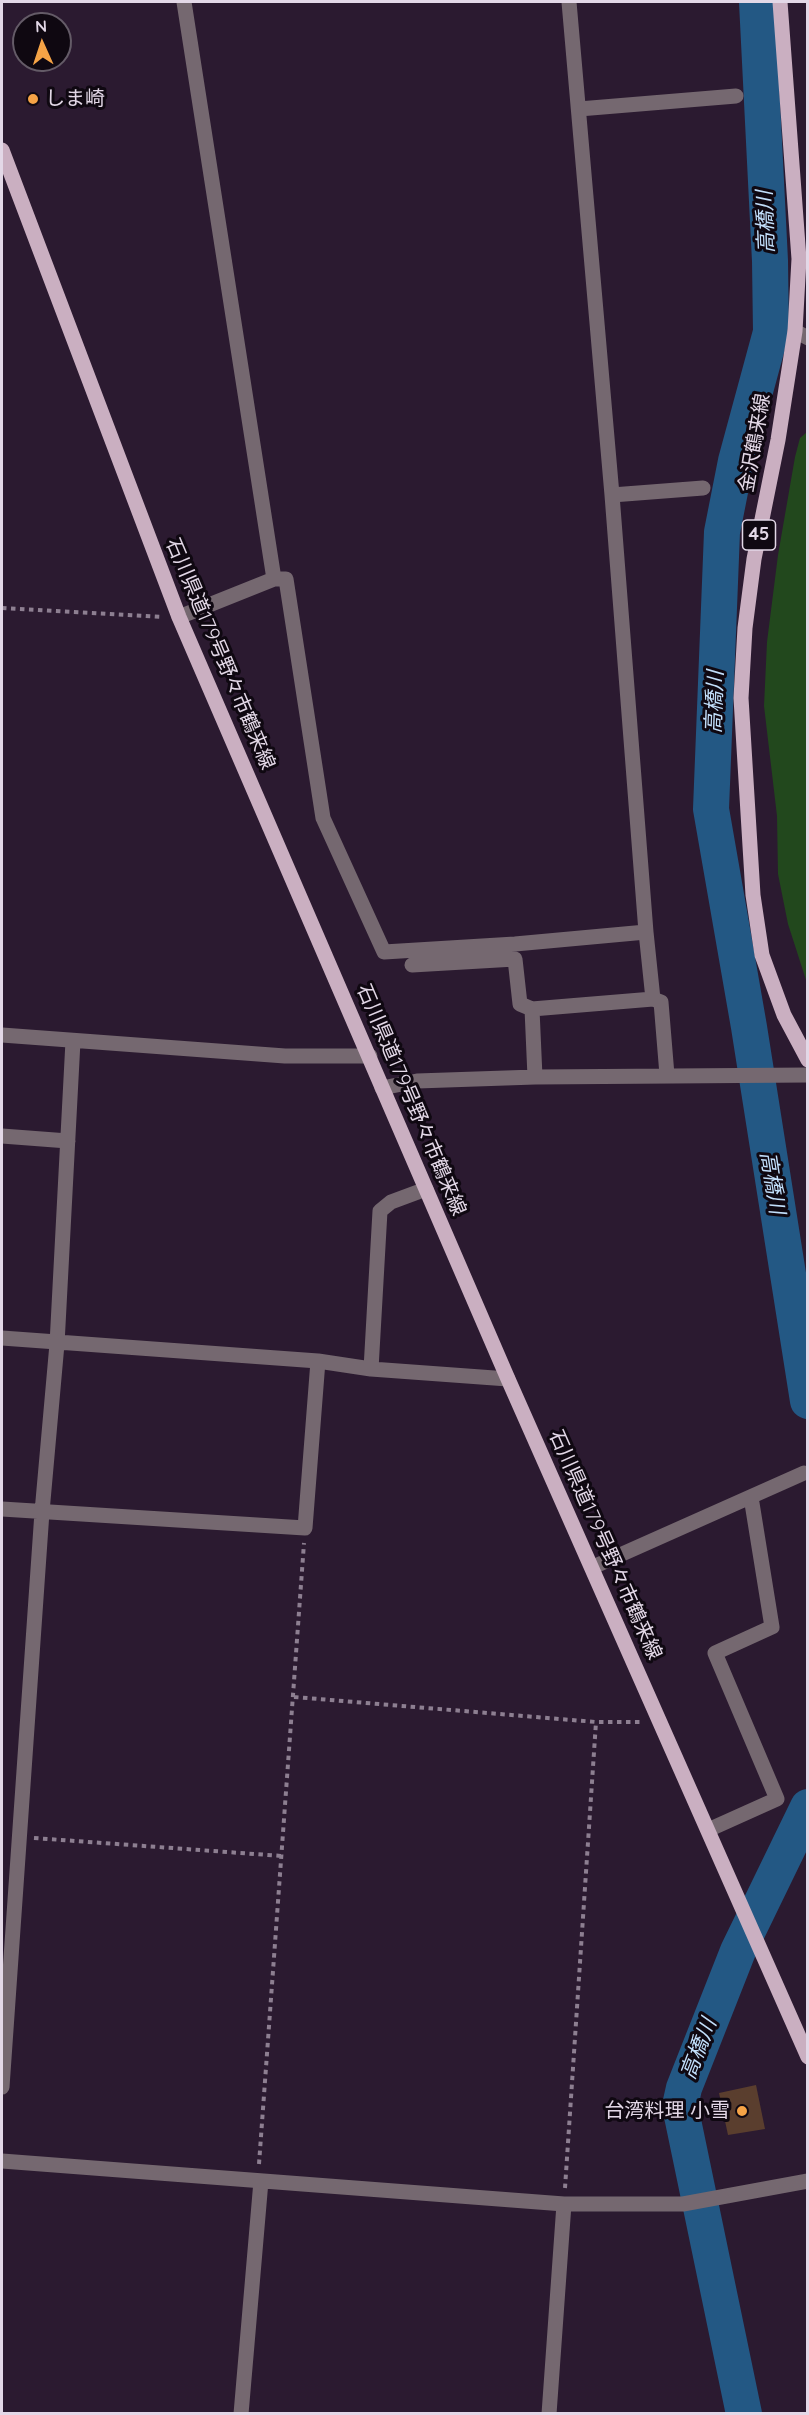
<!DOCTYPE html>
<meta charset="utf-8">
<style>
body{margin:0}
#map{position:relative;width:809px;height:2415px;overflow:hidden;background:#2b1a30;font-family:Quicksand,sans-serif}
canvas{display:block}
.frame{position:absolute;inset:0;border:3px solid #e3d8e7;pointer-events:none}
.north{position:absolute;left:12px;top:12px;width:60px;height:60px;box-sizing:border-box;background:#0f0811;border:2px solid #645b67;border-radius:50%;rotate:357deg;font-size:16px;font-weight:700;line-height:24px;text-align:center;color:#e3d8e7}
.north::after{content:'';display:block;margin:auto;width:21px;height:27px;background:#f5a346;clip-path:polygon(50% 0,100% 100%,50% 72%,0 100%)}
</style>
<div id="map">
<canvas width="809" height="2415"></canvas>
<div class="frame"></div>
<div class="north">N</div>
</div>
<script>
const g = document.querySelector('canvas').getContext('2d');
g.lineJoin = 'round';
function fillPath(path, color) {
  g.fillStyle = color;
  g.fill(path, 'evenodd');
}
function poly(rows) {
  const path = new Path2D();
  for (const r of rows) {
    path.moveTo(r[0], r[1]);
    for (let i = 2; i < r.length; i += 2) path.lineTo(r[i], r[i + 1]);
  }
  return path;
}
function stroke(path, color, width, dash) {
  g.strokeStyle = color;
  g.lineWidth = width;
  g.lineCap = dash ? 'butt' : 'round';
  g.setLineDash(dash || []);
  g.stroke(path);
}
function write(font, color, halo, rows, align = 'center') {
  g.font = font + ' Quicksand,"Noto Sans JP",sans-serif';
  g.lineWidth = 6;
  g.setLineDash([]);
  g.textBaseline = 'middle';
  g.strokeStyle = halo;
  g.fillStyle = color;
  for (const [text, x, y, turn = 0] of rows) {
    g.save();
    g.translate(x, y);
    g.rotate((+turn || 0) * Math.PI / 180);
    g.textAlign = isNaN(turn) ? turn : align;
    if (halo) g.strokeText(text, 0, 0);
    g.fillText(text, 0, 0);
    g.restore();
  }
}
fillPath(poly([
 [807,432,807,983,788,924,778,874,777,816,764,706,767,642,778,555,795,457,800,438]
]), '#22481d');
stroke(poly([
 [757,2,770,261,771,332,736,461,722,532,711,809,749,1027,808,1401],
 [744,2414,680,2106,684,2088,738,1951,808,1807]
]), '#235884', 36);
fillPath(poly([
 [756,2085,765,2129,728,2135,719,2093]
]), '#5a3e2e');
stroke(poly([
 [2,608,162,617],
 [294,1697,596,1722,641,1722],
 [34,1838,282,1856],
 [259,2164,304,1543],
 [565,2188,596,1722]
]), '#8d7f91', 4, [4.5, 4.5]);
stroke(poly([
 [569,2,612,495,646,932],
 [579,109,736,96],
 [795,331,808,338],
 [612,495,703,488],
 [274,579,286,579,323,818,384,952,515,944,646,932,653,999],
 [179,617,274,579,184,2],
 [412,965,515,959,520,1004,532,1009],
 [2,1035,285,1056,370,1056],
 [535,1077,532,1009,653,999,661,1002,667,1075],
 [382,1088,417,1081,535,1077,808,1075],
 [2,1136,68,1141],
 [426,1189,391,1202,380,1211,371,1369,508,1379],
 [2,1338,318,1361,371,1369],
 [2,1509,305,1528,318,1361],
 [593,1567,804,1473],
 [708,1830,777,1799,715,1653,772,1627,751,1497],
 [2,2087,42,1512,57,1344,73,1041],
 [2,2161,564,2204,683,2204,808,2181],
 [241,2414,261,2181],
 [549,2414,564,2204]
]), '#756870', 15);
stroke(poly([
 [780,2,799,259,795,331,778,440,754,559,745,628,741,698,753,895,762,955,784,1015,808,1060],
 [2,150,179,617,508,1379,808,2057]
]), '#caafc1', 15);
for (const [x, y, r, color] of [
 [33,99,6,"#f5a346"],
 [742,2111,6,"#f5a346"]
]) {
  const dot = new Path2D();
  dot.arc(x, y, r, 0, 2 * Math.PI);
  g.fillStyle = color;
  g.fill(dot);
  stroke(dot, '#0f0811', 2);
}
for (const [x, y, w] of [
 [759,535,33]
]) {
  const box = new Path2D();
  box.roundRect(x - w / 2, y - 15, w, 30, 4.5);
  g.fillStyle = '#0f0811';
  g.fill(box);
  stroke(box, '#e3d8e7', 1.5);
}
write('bold 18px', '#e3d8e7', null, [
 ["45",759,535]
]);
write('20px', '#e3d8e7', '#0f0811', [
 ["しま崎",45,99],
 ["台湾料理 小雪",730,2111,"right"]
], 'left');
write('20px', '#e3d8e7', '#0f0811', [
 ["金沢鶴来線",755,443,-80],
 ["石川県道179号野々市鶴来線",220,654,67],
 ["石川県道179号野々市鶴来線",411,1100,67],
 ["石川県道179号野々市鶴来線",605,1545,66]
]);
write('italic 21px', '#c2dffb', '#0f0811', [
 ["高橋川",766,222,-92],
 ["高橋川",715,702,-88],
 ["高橋川",772,1183,81],
 ["高橋川",699,2049,-69]
]);
</script>
